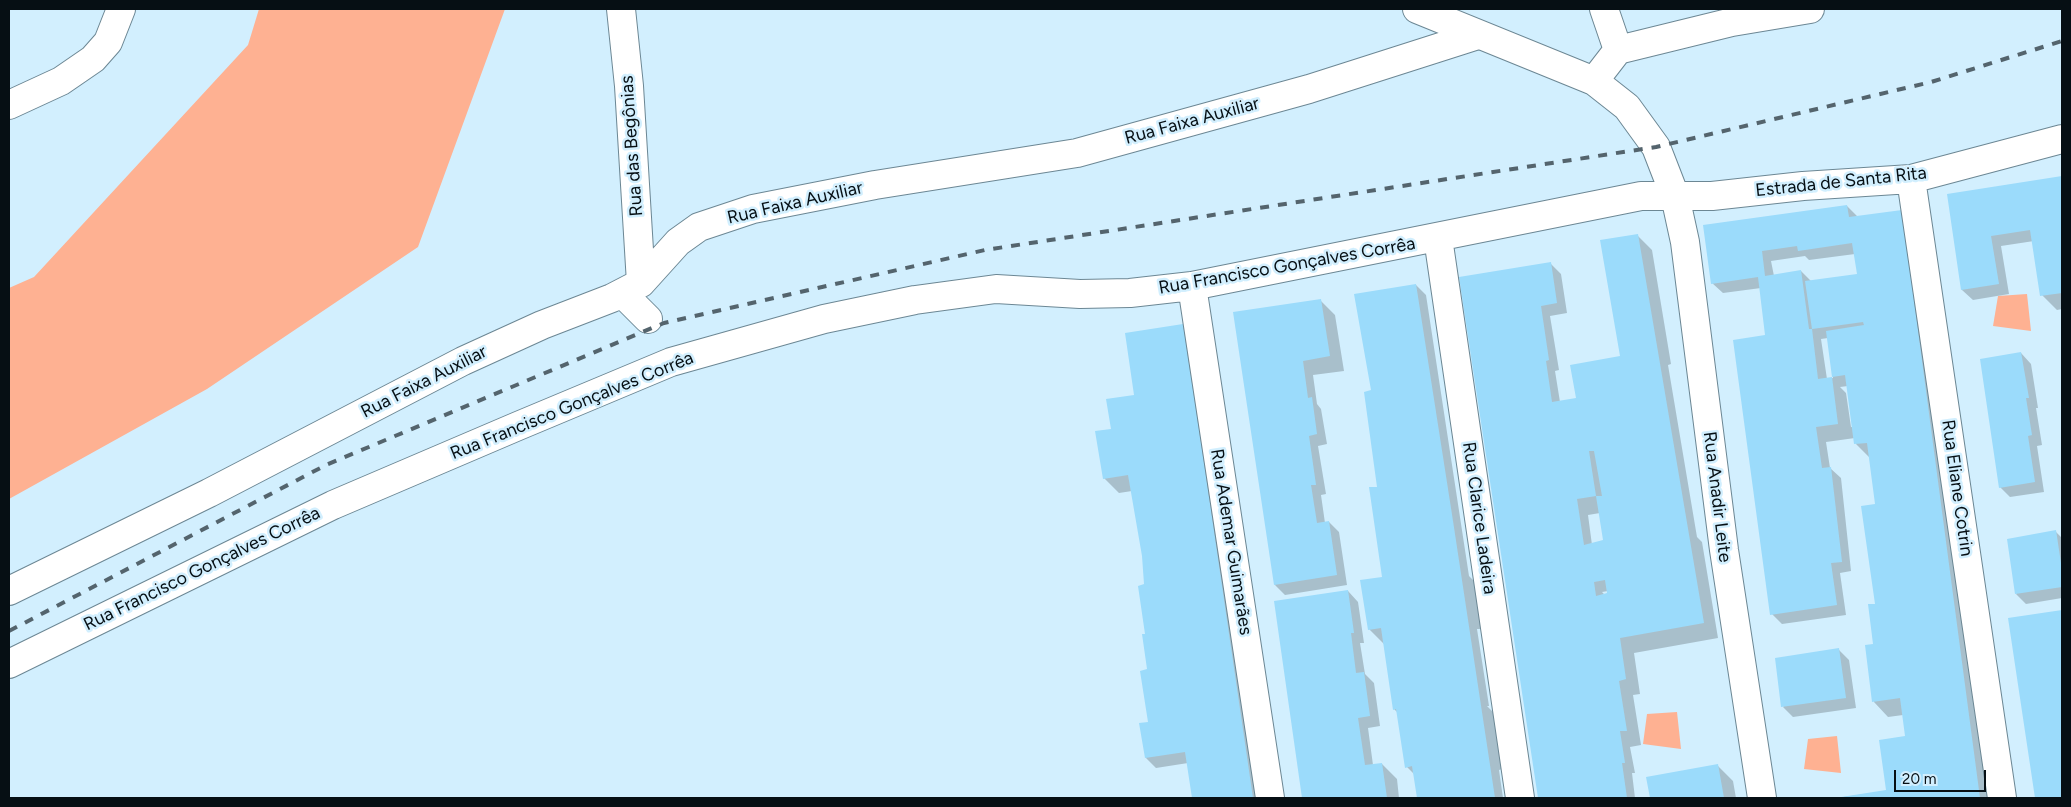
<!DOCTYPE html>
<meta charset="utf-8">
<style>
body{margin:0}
#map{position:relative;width:2071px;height:807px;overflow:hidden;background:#d2effe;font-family:Figtree,sans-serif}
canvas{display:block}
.frame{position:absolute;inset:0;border:10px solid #060f14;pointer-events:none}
.scale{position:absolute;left:1894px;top:770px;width:92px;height:22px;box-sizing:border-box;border:2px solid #060f14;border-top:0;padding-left:6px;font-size:15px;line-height:18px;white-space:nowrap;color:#060f14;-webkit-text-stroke:4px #d2effe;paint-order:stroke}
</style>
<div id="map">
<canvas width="2071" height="807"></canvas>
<div class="frame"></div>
<div class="scale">20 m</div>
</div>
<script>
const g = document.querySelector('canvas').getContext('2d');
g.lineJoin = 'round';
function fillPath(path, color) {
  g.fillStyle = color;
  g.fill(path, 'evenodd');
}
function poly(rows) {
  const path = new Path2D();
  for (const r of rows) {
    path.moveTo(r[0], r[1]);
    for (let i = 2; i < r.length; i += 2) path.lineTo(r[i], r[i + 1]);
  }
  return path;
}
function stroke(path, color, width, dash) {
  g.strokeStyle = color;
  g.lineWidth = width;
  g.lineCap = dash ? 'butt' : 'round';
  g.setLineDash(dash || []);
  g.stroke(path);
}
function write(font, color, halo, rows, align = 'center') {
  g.font = font + ' Figtree,sans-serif';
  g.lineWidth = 5;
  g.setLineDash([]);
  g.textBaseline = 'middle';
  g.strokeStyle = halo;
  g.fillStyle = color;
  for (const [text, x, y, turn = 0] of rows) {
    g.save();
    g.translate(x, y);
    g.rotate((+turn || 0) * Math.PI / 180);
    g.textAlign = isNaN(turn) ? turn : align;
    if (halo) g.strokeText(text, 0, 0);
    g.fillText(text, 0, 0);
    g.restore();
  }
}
fillPath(poly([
 [259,9,505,9,418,247,207,389,9,499,9,288,34,277,248,45],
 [2027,294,2031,331,1993,326,1998,296],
 [1677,712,1681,749,1643,744,1647,714],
 [1837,736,1841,773,1804,769,1808,739]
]), '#feb192');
fillPath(poly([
 [2062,177,2062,309,2057,310,2042,295,2034,241,2001,246,2009,294,1973,300,1962,290,1948,195],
 [1847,206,1857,216,1916,226,1993,798,1836,798,1887,791,1907,737,1903,715,1888,717,1874,702,1866,646,1876,645,1876,505,1870,458,1856,444,1855,438,1826,442,1830,468,1841,478,1851,571,1840,573,1846,615,1782,624,1772,614,1767,336,1761,288,1723,293,1712,283,1705,226],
 [1855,254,1858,277,1811,281,1801,271,1774,276,1771,261,1805,256,1809,260],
 [1828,338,1833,378,1827,379,1821,339],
 [1848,386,1853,427,1851,427,1846,393,1840,387],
 [1637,235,1652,250,1671,364,1668,365,1697,537,1702,542,1718,638,1634,653,1640,694,1633,695,1641,745,1630,747,1635,773,1632,773,1635,798,1540,798,1460,278,1551,264,1561,274,1567,313,1550,316,1559,370,1555,371,1560,402,1579,400,1621,357],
 [1600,513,1605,541,1592,545,1588,515],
 [1608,591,1608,594,1605,595,1602,592],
 [1416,285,1426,295,1469,576,1474,581,1481,629,1477,629,1489,706,1487,706,1494,713,1502,769,1499,770,1503,798,1418,798,1415,775,1407,767,1398,713,1394,709,1384,644,1369,629,1384,578,1373,391],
 [1320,300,1335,315,1344,371,1313,375,1317,404,1321,409,1327,444,1318,446,1326,494,1321,495,1325,523,1329,522,1339,532,1347,585,1285,595,1275,585,1235,313],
 [1183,325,1193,336,1262,798,1193,798,1188,763,1156,768,1146,758,1141,724,1150,723,1150,670,1146,635,1146,586,1143,556,1132,491,1119,493,1104,478,1112,430],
 [2021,353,2031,364,2038,408,2036,408,2042,445,2037,446,2044,492,2010,497,2000,487],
 [2056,532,2062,538,2062,598,2026,604,2016,594],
 [1348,591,1358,602,1364,643,1360,643,1365,674,1374,683,1380,726,1368,728,1373,765,1382,764,1397,779,1399,798,1303,798,1275,602],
 [2062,611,2062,798,2037,798,2010,619],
 [1839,650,1849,660,1856,708,1793,717,1783,707],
 [1718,766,1733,781,1736,798,1651,798,1648,778]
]), '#0003');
fillPath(poly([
 [2062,176,2062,293,2040,296,2030,230,1991,236,1999,284,1961,290,1947,194],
 [1847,205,1849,217,1902,210,1980,798,1835,798,1886,790,1879,740,1905,736,1900,698,1872,702,1865,645,1873,644,1868,604,1875,604,1861,506,1875,504,1867,443,1854,444,1845,375,1832,377,1826,331,1864,325,1863,322,1812,329,1805,281,1857,274,1852,243,1798,251,1797,246,1762,251,1765,276,1801,270,1809,329,1812,329,1818,379,1832,377,1838,424,1816,427,1822,468,1831,467,1842,562,1831,563,1837,605,1770,615,1733,340,1765,335,1758,277,1711,284,1703,225],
 [1638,234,1704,623,1620,638,1626,679,1619,681,1627,731,1620,731,1625,763,1622,763,1627,798,1538,798,1459,277,1551,262,1557,303,1541,306,1549,360,1546,361,1552,402,1576,398,1570,365,1620,356,1600,240],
 [1589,451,1594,451,1602,496,1596,496,1603,540,1584,545,1577,499,1596,496],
 [1605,580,1607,593,1596,596,1594,582],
 [1416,284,1453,521,1495,798,1417,798,1412,766,1405,768,1396,709,1393,710,1381,628,1368,630,1360,580,1382,577,1369,487,1377,487,1364,392,1371,390,1354,294],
 [1321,299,1330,356,1303,361,1308,398,1312,397,1317,434,1309,436,1316,485,1311,485,1317,523,1329,521,1337,575,1274,585,1233,312],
 [1183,324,1204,463,1253,798,1192,798,1185,752,1145,758,1139,723,1148,722,1140,671,1147,669,1142,634,1145,634,1138,586,1144,584,1142,556,1128,475,1103,479,1095,431,1111,429,1106,399,1134,395,1125,333],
 [2021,352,2029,398,2026,398,2032,435,2028,436,2035,482,1999,488,1980,359],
 [2056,530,2062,570,2062,587,2015,594,2007,539],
 [1348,590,1354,633,1351,633,1356,673,1364,672,1370,716,1358,718,1365,765,1382,763,1387,798,1302,798,1274,601],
 [2062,610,2062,798,2035,798,2008,618],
 [1839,648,1846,698,1781,707,1775,658],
 [1718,764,1724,798,1650,798,1646,777]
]), '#9bdbfb');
const street = poly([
 [621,9,629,86,641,283],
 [1618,50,1732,22,1810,9],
 [1594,81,1618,50,1604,9],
 [9,105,61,81,93,59,108,42,121,9],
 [1911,179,2002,798],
 [1438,238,1520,798],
 [1192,286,1270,798],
 [622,293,648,319],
 [9,591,209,493,463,361,542,325,612,298,641,283,678,242,699,227,753,209,875,185,1077,153,1309,89,1478,35],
 [9,664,333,505,518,426,671,362,824,319,915,300,996,289,1080,294,1130,293,1192,286,1641,196,1712,196,1803,186,1911,179,2062,139]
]);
const secondary = poly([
 [1417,9,1594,81,1627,107,1656,147,1675,196,1685,242,1724,550,1762,798]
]);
stroke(street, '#6c8794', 30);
stroke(secondary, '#6c8794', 30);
stroke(street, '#fff', 28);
stroke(secondary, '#fff', 28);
stroke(poly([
 [9,631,326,465,664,323,985,250,1656,147,1931,82,2062,41]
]), '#54646d', 4, [9, 9]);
write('18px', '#060f14', '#d2effe', [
 ["Rua Faixa Auxiliar",1192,121,-15],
 ["Rua das Begônias",632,146,-94],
 ["Estrada de Santa Rita",1841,182,-6],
 ["Rua Faixa Auxiliar",795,203,-13],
 ["Rua Francisco Gonçalves Corrêa",1287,266,-10],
 ["Rua Faixa Auxiliar",424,382,-27],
 ["Rua Francisco Gonçalves Corrêa",572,406,-22],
 ["Rua Eliane Cotrin",1957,488,82],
 ["Rua Anadir Leite",1717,497,83],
 ["Rua Clarice Ladeira",1479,518,82],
 ["Rua Ademar Guimarães",1231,542,81],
 ["Rua Francisco Gonçalves Corrêa",202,569,-26]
]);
</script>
